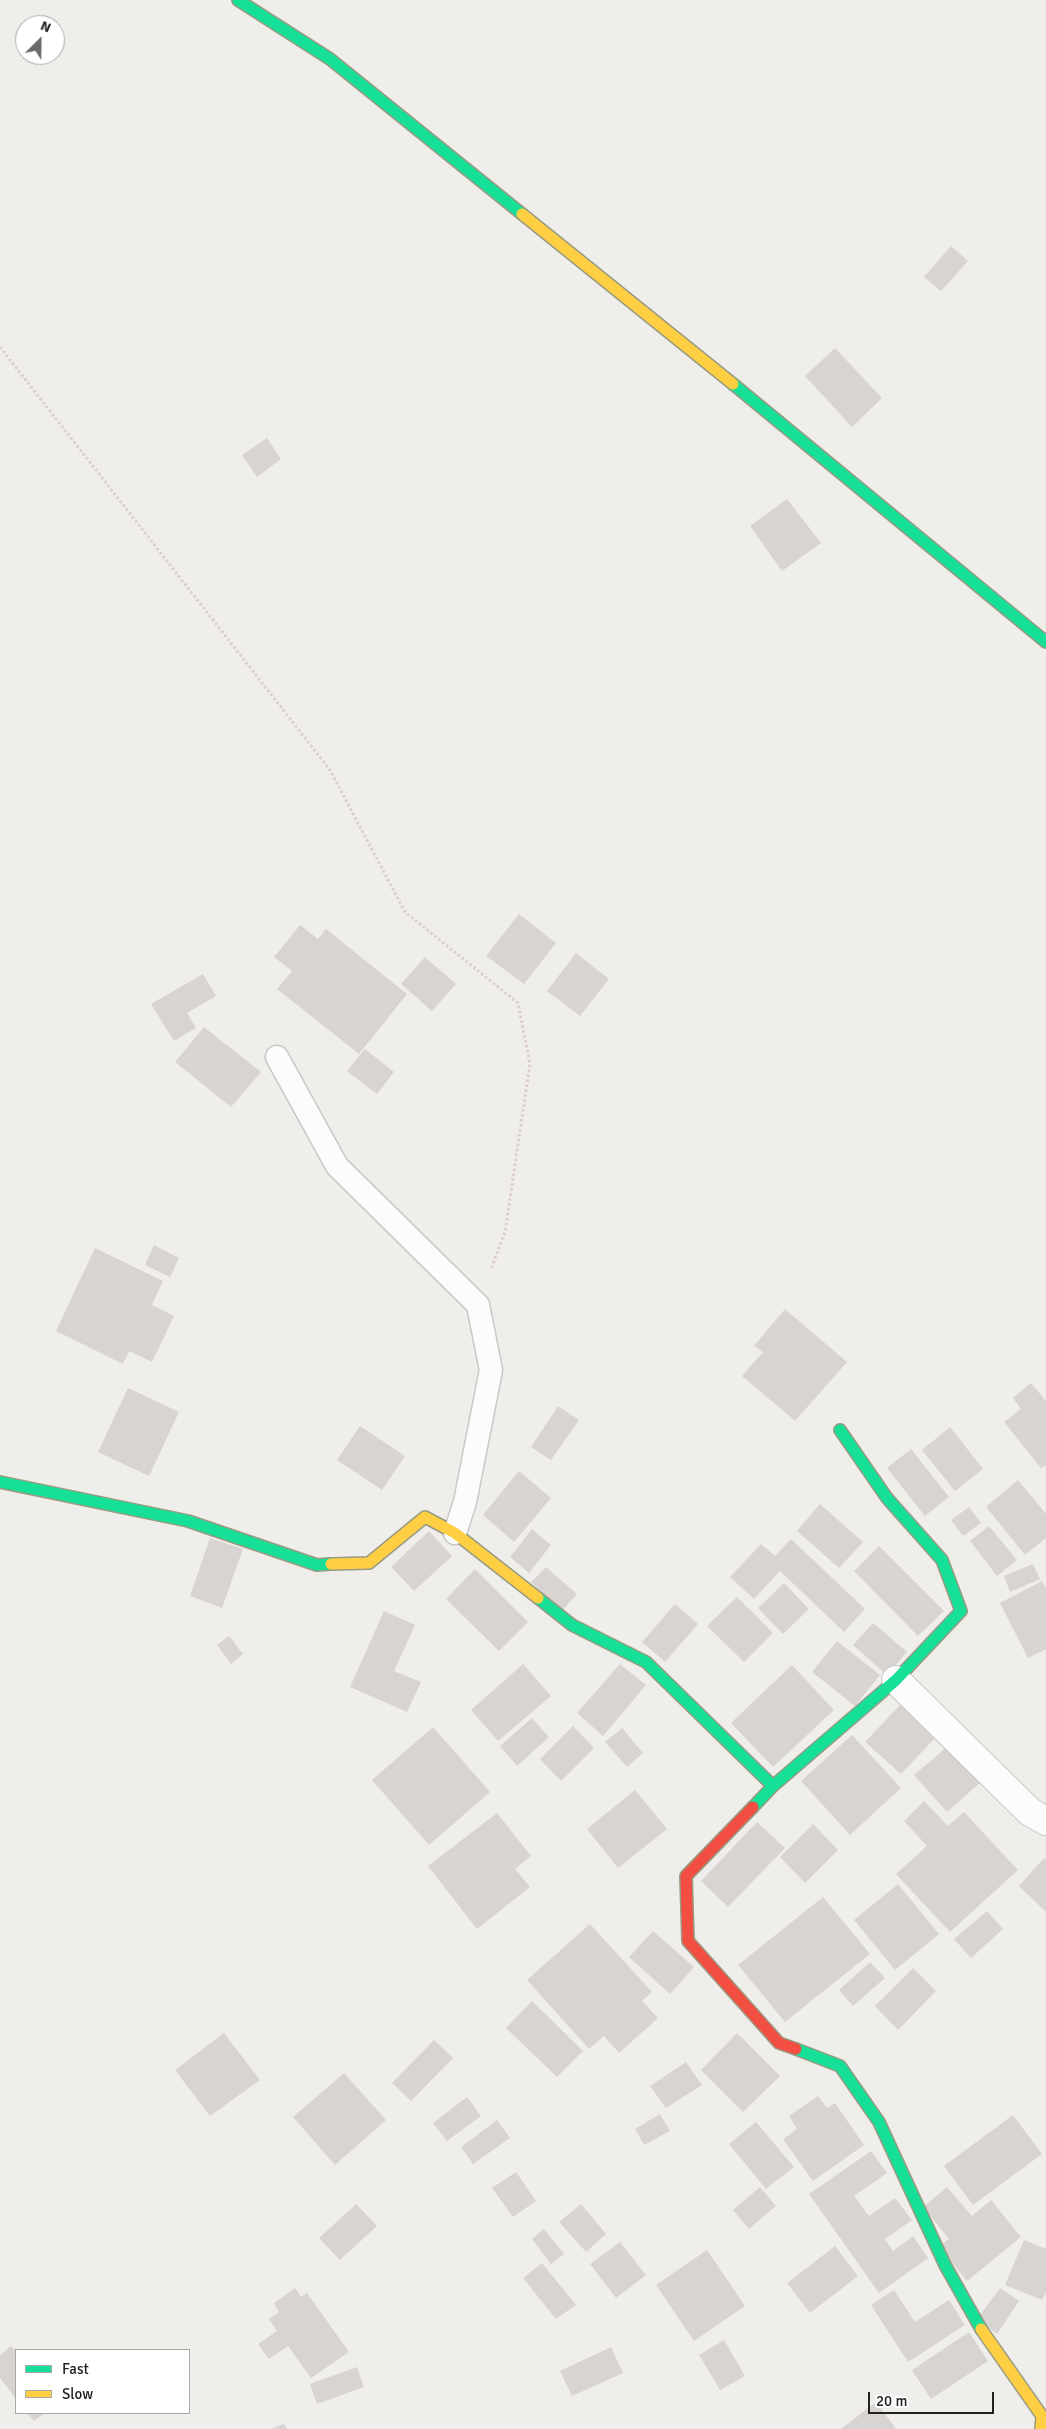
<!DOCTYPE html>
<style>
body{margin:0}
#map{position:relative;width:1046px;height:2429px;overflow:hidden;background:#f0eeeb;font-family:Signika,sans-serif}
canvas{display:block}
.legend{position:absolute;left:15px;top:2349px;width:175px;height:65px;box-sizing:border-box;background:#fff;border:1px solid #a7a7a7;margin:0;padding:6px 9px;list-style:none;font-size:15px;color:#222}
.legend li{display:flex;align-items:center;gap:10px;height:25px}
.legend b{width:25px;border:1px solid #a7a7a7}
.north{position:absolute;left:15px;top:15px;width:50px;height:50px;box-sizing:border-box;background:#fff;border:1px solid #a7a7a7;border-radius:50%;rotate:23deg;font-size:14px;font-weight:700;line-height:20px;text-align:center;color:#222}
.north::after{content:'';display:block;margin:auto;width:18px;height:22px;background:#6a6968;clip-path:polygon(50% 0,100% 100%,50% 72%,0 100%)}
.scale{position:absolute;left:868px;top:2392px;width:126px;height:22px;box-sizing:border-box;border:2px solid #222;border-top:0;padding-left:6px;font-size:15px;line-height:18px;white-space:nowrap;color:#222;-webkit-text-stroke:4px #fff;paint-order:stroke}
</style>
<div id="map">
<canvas width="1046" height="2429"></canvas>
<ul class="legend">
<li><b style="height:6px;background:#16e098"></b>Fast</li>
<li><b style="height:6px;background:#ffcf43"></b>Slow</li>
</ul>
<div class="north">N</div>
<div class="scale">20 m</div>
</div>
<script>
const g = document.querySelector('canvas').getContext('2d');
g.lineJoin = 'round';
function fillPath(path, color) {
  g.fillStyle = color;
  g.fill(path, 'evenodd');
}
function poly(rows) {
  const path = new Path2D();
  for (const r of rows) {
    path.moveTo(r[0], r[1]);
    for (let i = 2; i < r.length; i += 2) path.lineTo(r[i], r[i + 1]);
  }
  return path;
}
function stroke(path, color, width, dash) {
  g.strokeStyle = color;
  g.lineWidth = width;
  g.lineCap = dash ? 'butt' : 'round';
  g.setLineDash(dash || []);
  g.stroke(path);
}
fillPath(poly([
 [951,246,968,261,941,291,924,277],
 [835,348,882,398,852,427,805,376],
 [267,438,281,459,257,477,242,455],
 [787,499,821,543,782,571,750,526],
 [519,914,556,943,524,984,486,956],
 [300,925,318,939,326,929,407,994,359,1054,277,989,292,971,274,957],
 [576,953,609,979,580,1016,547,991],
 [425,957,456,984,432,1011,401,984],
 [203,974,216,996,187,1013,196,1028,174,1041,151,1004],
 [204,1027,261,1072,231,1107,175,1062],
 [365,1049,394,1072,377,1094,347,1071],
 [154,1245,179,1258,170,1277,145,1265],
 [95,1248,163,1281,152,1305,174,1316,152,1362,129,1351,123,1364,56,1331],
 [785,1309,847,1362,795,1421,742,1376,763,1352,754,1346],
 [1031,1383,1046,1401,1046,1465,1041,1468,1004,1422,1021,1409,1013,1398],
 [128,1388,179,1412,149,1476,98,1452],
 [558,1406,579,1420,551,1460,531,1447],
 [360,1426,405,1456,382,1490,337,1460],
 [950,1427,983,1469,955,1491,922,1450],
 [911,1449,949,1497,925,1516,887,1468],
 [519,1471,551,1498,514,1542,483,1515],
 [1018,1480,1046,1514,1046,1538,1025,1555,986,1507],
 [820,1504,863,1542,839,1568,797,1531],
 [969,1507,981,1523,963,1536,951,1520],
 [989,1526,1017,1560,997,1576,970,1541],
 [532,1529,551,1545,529,1573,510,1557],
 [429,1531,452,1556,414,1591,391,1567],
 [210,1538,243,1549,222,1608,190,1596],
 [791,1539,865,1609,844,1632,780,1571,754,1599,730,1577,761,1544,775,1556],
 [879,1546,944,1611,918,1636,854,1571],
 [1033,1564,1040,1579,1010,1592,1004,1576],
 [546,1567,577,1594,562,1611,531,1582],
 [475,1569,528,1622,499,1651,446,1599],
 [1042,1581,1046,1588,1046,1649,1028,1658,1000,1603],
 [784,1583,809,1609,783,1634,758,1608],
 [737,1597,773,1633,744,1662,707,1626],
 [675,1604,698,1624,665,1662,642,1642],
 [384,1611,415,1625,394,1671,421,1682,407,1712,350,1687],
 [873,1623,907,1652,887,1675,853,1645],
 [229,1636,243,1654,231,1664,217,1645],
 [837,1641,880,1675,855,1706,812,1672],
 [523,1664,551,1696,498,1741,471,1710],
 [620,1664,646,1685,603,1736,577,1713],
 [792,1665,834,1710,773,1767,731,1723],
 [900,1705,935,1738,901,1774,865,1742],
 [532,1718,549,1737,517,1766,500,1746],
 [573,1726,594,1748,561,1781,540,1759],
 [433,1727,490,1792,429,1845,372,1780],
 [622,1728,643,1753,627,1767,605,1742],
 [852,1735,901,1788,850,1835,801,1781],
 [948,1746,981,1782,947,1812,914,1775],
 [635,1790,667,1829,618,1868,587,1829],
 [924,1801,948,1826,964,1812,1018,1870,950,1932,896,1874,927,1846,904,1821],
 [497,1813,531,1856,515,1869,530,1887,477,1929,428,1866],
 [757,1822,785,1848,728,1907,701,1881],
 [813,1824,838,1850,805,1883,780,1857],
 [1044,1858,1046,1860,1046,1912,1019,1886],
 [898,1884,939,1934,895,1970,854,1920],
 [823,1897,870,1954,785,2022,738,1965],
 [987,1911,1003,1929,971,1958,954,1939],
 [590,1924,652,1992,642,2001,658,2018,619,2053,604,2036,589,2049,527,1980],
 [653,1931,694,1967,670,1994,629,1957],
 [870,1962,885,1978,853,2006,839,1990],
 [913,1968,936,1991,898,2030,875,2006],
 [532,2001,583,2051,557,2077,506,2028],
 [224,2033,260,2080,210,2116,175,2070],
 [737,2033,780,2076,743,2112,701,2070],
 [434,2040,453,2058,411,2101,392,2083],
 [686,2062,702,2085,666,2108,650,2086],
 [344,2073,386,2120,335,2165,293,2117],
 [818,2096,827,2108,835,2103,864,2145,813,2181,783,2139,797,2129,789,2116],
 [467,2097,481,2116,447,2141,433,2123],
 [660,2114,670,2131,644,2145,635,2129],
 [1013,2115,1042,2154,973,2205,944,2166],
 [497,2120,510,2138,473,2164,461,2147],
 [756,2122,794,2167,766,2189,729,2144],
 [871,2151,887,2173,854,2196,869,2216,895,2198,912,2220,885,2239,893,2251,913,2236,928,2258,879,2293,809,2194],
 [516,2172,536,2201,513,2217,492,2188],
 [760,2187,776,2206,749,2229,733,2210],
 [947,2187,972,2216,991,2200,1021,2237,967,2281,939,2247,949,2239,923,2207],
 [356,2204,377,2226,340,2260,319,2238],
 [581,2204,606,2234,586,2252,559,2222],
 [544,2229,564,2254,551,2264,532,2239],
 [1024,2240,1046,2249,1046,2292,1042,2300,1005,2285],
 [620,2242,646,2275,616,2298,590,2264],
 [835,2246,858,2276,810,2313,787,2283],
 [707,2250,745,2306,694,2341,656,2285],
 [542,2263,576,2305,556,2319,523,2278],
 [295,2288,301,2297,307,2293,349,2352,311,2378,288,2346,269,2359,258,2344,277,2331,269,2319,279,2312,274,2303],
 [1000,2288,1019,2301,997,2334,977,2319],
 [894,2290,915,2322,949,2300,965,2325,908,2362,871,2305],
 [969,2332,988,2361,931,2399,912,2370],
 [724,2340,745,2376,720,2390,699,2355],
 [11,2346,16,2352,16,2399,0,2378,0,2355],
 [611,2347,623,2373,572,2396,560,2371],
 [357,2367,364,2387,317,2404,310,2384],
 [876,2402,896,2429,841,2429],
 [27,2413,45,2413,34,2421],
 [284,2424,287,2429,271,2429]
]), '#d7d4d2');
const lane = poly([
 [277,1057,337,1166,478,1305,491,1370,465,1502,455,1533]
]);
const street = poly([
 [896,1680,1030,1812,1046,1821]
]);
const fast = poly([
 [238,0,330,59,522,214],
 [733,384,1046,642],
 [0,1482,188,1521,317,1565,331,1564],
 [538,1598,572,1625,646,1662,773,1786],
 [753,1807,773,1786,896,1680,961,1611,942,1560,887,1498,840,1430],
 [796,2049,840,2066,879,2122,945,2265,981,2329]
]);
const slow = poly([
 [522,214,733,384],
 [331,1564,369,1563,425,1517,455,1533,538,1598],
 [981,2329,1042,2416,1041,2429]
]);
const jam = poly([
 [753,1807,686,1876,688,1941,779,2043,796,2049]
]);
stroke(lane, '#c9c8c7', 25);
stroke(street, '#c9c8c7', 30);
stroke(fast, '#999a82', 14);
stroke(slow, '#999a82', 14);
stroke(jam, '#999a82', 14);
stroke(poly([
 [0,347,330,770,405,912,518,1003,530,1064,505,1232,491,1269]
]), '#dccecd', 3, [2.5, 2.5]);
stroke(lane, '#fdfcfc', 22);
stroke(street, '#fdfcfc', 28);
stroke(fast, '#16e098', 11);
stroke(slow, '#ffcf43', 11);
stroke(jam, '#f24e42', 11);
</script>
